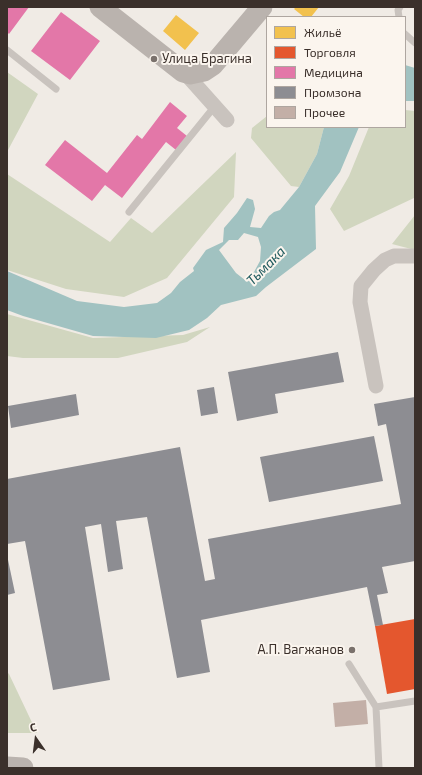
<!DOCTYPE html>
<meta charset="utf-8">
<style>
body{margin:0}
#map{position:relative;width:422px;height:775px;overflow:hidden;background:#f0ebe5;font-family:"Exo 2",sans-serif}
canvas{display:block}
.frame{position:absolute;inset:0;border:8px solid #3b302b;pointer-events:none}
.legend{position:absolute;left:266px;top:16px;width:140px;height:112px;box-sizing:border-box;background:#fbf5ee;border:1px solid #aea6a0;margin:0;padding:5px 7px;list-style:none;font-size:12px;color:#3b302b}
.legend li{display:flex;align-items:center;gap:8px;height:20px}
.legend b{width:20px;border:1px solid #aea6a0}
.north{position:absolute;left:16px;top:719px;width:40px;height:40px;-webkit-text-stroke:3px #fbf5ee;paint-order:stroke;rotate:346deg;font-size:11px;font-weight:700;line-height:16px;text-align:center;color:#3b302b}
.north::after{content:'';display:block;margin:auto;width:14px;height:18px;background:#3b302b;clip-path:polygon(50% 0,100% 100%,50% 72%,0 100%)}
</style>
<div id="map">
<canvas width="422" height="775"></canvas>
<div class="frame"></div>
<ul class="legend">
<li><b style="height:11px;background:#f2c14e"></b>Жильё</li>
<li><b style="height:11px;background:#e4572e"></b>Торговля</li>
<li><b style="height:11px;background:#e377a8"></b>Медицина</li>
<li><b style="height:11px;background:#8d8d92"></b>Промзона</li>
<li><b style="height:11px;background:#c3afa7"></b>Прочее</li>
</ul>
<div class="north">С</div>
</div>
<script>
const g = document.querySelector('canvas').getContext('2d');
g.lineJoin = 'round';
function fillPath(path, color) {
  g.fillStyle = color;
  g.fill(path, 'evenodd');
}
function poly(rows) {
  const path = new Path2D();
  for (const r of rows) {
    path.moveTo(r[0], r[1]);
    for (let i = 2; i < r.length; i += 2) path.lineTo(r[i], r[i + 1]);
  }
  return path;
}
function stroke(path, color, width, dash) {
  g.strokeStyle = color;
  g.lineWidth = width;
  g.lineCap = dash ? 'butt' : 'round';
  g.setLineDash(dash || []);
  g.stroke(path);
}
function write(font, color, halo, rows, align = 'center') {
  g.font = font + ' "Exo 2",sans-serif';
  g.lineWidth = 4;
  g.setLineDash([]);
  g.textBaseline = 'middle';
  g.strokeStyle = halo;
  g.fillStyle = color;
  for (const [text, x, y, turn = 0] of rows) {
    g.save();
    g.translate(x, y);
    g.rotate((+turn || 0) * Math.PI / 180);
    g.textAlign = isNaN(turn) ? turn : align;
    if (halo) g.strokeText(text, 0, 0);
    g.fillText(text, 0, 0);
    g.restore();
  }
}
fillPath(poly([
 [7,72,38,94,7,152],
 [405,110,415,111,415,201,414,198,344,231,330,209,349,176,369,127,405,127],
 [267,116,267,127,324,127,317,154,299,187,291,186,251,138,252,128],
 [236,152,234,197,167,278,124,297,66,289,7,270,7,174,110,242,131,218,152,233],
 [415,215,415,250,392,244],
 [7,314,93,338,183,335,210,327,187,342,118,358,23,358,7,356],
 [7,672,9,674,37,733,7,733]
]), '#d1d6bf');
fillPath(poly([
 [405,65,415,68,415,101,405,101],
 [324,127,359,127,340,172,315,206,316,249,266,287,256,296,221,305,207,318,189,330,156,338,93,336,23,316,7,310,7,271,77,301,124,307,157,303,171,293,180,282,194,271,193,268,206,250,223,242,224,228,237,213,247,198,253,200,255,209,250,227,261,228,269,216,274,212,280,210,299,187,317,154],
 [244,233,258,237,261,247,260,261,254,272,245,280,236,273,219,250,229,240,238,240]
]), '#a1c2c1');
fillPath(poly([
 [296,7,319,7,311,17,304,17,294,9],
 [176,15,199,33,185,50,163,31]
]), '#f2c14e');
fillPath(poly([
 [415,619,415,689,387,694,375,626]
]), '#e4572e');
fillPath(poly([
 [7,7,29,7,9,34,7,32],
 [61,12,100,41,70,80,31,51],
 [170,102,187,116,177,128,187,136,176,150,166,142,122,198,105,185,92,201,45,165,65,140,107,173,137,135,142,139]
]), '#e377a8');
fillPath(poly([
 [338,352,344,382,275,394,278,413,237,421,228,372],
 [214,387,218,413,201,416,197,390],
 [76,394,79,415,11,428,8,406],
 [415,397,415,561,382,567,388,593,377,595,383,625,375,626,367,587,201,620,210,672,177,678,147,517,116,521,123,569,108,572,101,524,85,527,110,680,53,690,25,541,7,544,7,479,180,447,205,581,215,579,208,539,401,504,386,424,378,426,374,404],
 [374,436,383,481,269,502,260,457],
 [7,555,15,593,7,595]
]), '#8d8d92');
fillPath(poly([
 [366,700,368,724,335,727,333,703]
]), '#c3afa7');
stroke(poly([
 [399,17,398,10,400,7],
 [405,34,415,43],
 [7,50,56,89],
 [129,212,215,106],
 [349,664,376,707,379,768],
 [376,707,415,701]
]), '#c9c3be', 7);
stroke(poly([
 [185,73,227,120],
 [376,386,360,302,361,286,374,270,385,260,394,256,415,256]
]), '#c9c3be', 15);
stroke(poly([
 [100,7,183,72,190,74,204,71,213,65,262,7],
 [7,767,23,768]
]), '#bab3ae', 21);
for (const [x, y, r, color] of [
 [154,59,4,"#7a716c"],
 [352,650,4,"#7a716c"]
]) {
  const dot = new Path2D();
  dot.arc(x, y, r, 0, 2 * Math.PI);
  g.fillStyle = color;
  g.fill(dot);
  stroke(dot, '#fbf5ee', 1.5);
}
write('13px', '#3b302b', '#fbf5ee', [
 ["Улица Брагина",162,59],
 ["А.П. Вагжанов",344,650,"right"]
], 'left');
write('italic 14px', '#1f5a5e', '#fbf5ee', [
 ["Тьмака",266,266,-45]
]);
</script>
